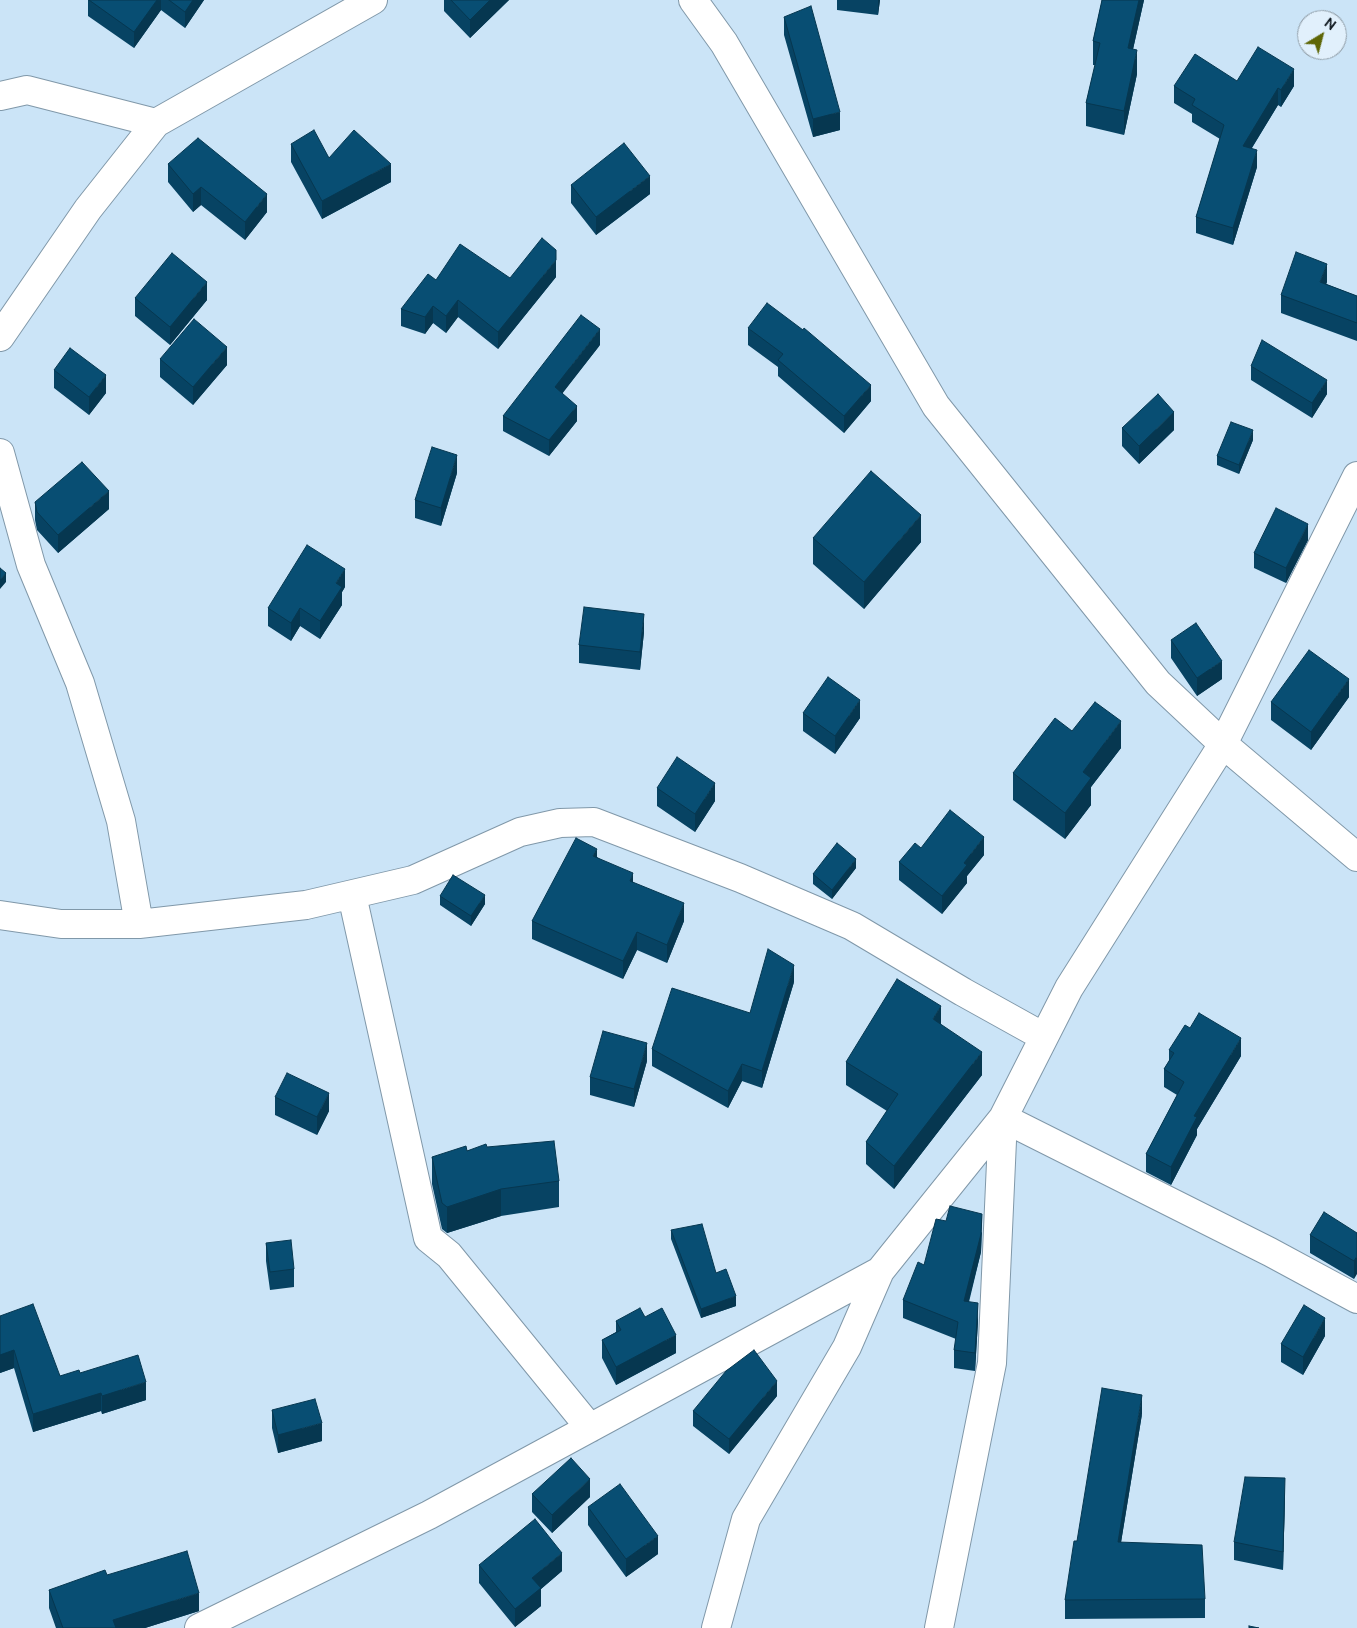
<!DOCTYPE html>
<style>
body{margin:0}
#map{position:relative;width:1357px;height:1628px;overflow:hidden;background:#cbe4f7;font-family:Ubuntu,sans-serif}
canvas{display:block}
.north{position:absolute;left:1297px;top:10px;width:50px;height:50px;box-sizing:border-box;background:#e1f0fc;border:1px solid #8d9aa4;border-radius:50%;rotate:37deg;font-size:14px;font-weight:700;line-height:20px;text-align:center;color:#101920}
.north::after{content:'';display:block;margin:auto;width:18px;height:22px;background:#5e6606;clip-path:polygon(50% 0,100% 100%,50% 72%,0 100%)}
</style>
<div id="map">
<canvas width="1357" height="1628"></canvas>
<div class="north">N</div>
</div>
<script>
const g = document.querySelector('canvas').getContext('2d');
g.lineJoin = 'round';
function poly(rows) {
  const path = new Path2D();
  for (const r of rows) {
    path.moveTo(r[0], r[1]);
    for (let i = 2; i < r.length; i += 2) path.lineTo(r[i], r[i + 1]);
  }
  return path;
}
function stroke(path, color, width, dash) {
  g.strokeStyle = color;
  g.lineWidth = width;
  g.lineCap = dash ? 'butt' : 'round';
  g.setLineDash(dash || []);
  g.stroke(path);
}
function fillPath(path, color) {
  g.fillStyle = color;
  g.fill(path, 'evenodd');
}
const minor = poly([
 [693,0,724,43,936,406,1158,683,1223,744,1357,857],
 [0,96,27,90,156,123],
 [0,337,88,209,156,123,373,0],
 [0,453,31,565,80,683,121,821,139,924],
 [352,895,428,1238,449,1255,590,1428],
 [0,915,61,924,139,924,306,905,413,880,520,832,560,823,594,822,740,878,852,926,963,992,1044,1037],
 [199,1628,429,1515,880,1271,1003,1118,1069,988,1223,744,1357,476],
 [716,1628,746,1519,847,1347,880,1271],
 [939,1628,992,1363,1003,1118,1270,1252,1357,1299]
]);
stroke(minor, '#8098a9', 30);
stroke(minor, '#fff', 28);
fillPath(poly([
 [88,0,204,0,185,28,161,10,134,48,88,16],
 [444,0,509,0,470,38,444,11],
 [837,0,880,0,878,15,837,10],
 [1102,0,1144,0,1133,49,1137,74,1124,135,1086,126,1086,103,1095,65,1093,65,1093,41],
 [784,17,840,130,813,137,784,35],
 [1237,81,1294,86,1281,107,1278,105,1252,148,1257,167,1233,245,1196,233,1196,217,1220,139,1192,122,1192,114,1174,103,1174,86],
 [291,144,329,158,391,182,322,219,291,162],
 [168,164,267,212,245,240,201,205,193,212,168,182],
 [571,185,650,194,596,235,571,203],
 [556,277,498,349,458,317,446,333,433,323,425,334,401,326,401,309,436,280],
 [1327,282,1326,284,1357,296,1357,341,1281,313,1281,295],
 [135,298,207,300,170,345,135,316],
 [748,328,871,401,844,433,778,376,778,367,748,345],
 [600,345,562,393,577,421,549,456,503,431,503,416],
 [160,359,227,365,193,405,160,377],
 [1251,366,1327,394,1312,418,1251,380],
 [54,370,106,393,89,415,54,388],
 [1122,428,1174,430,1139,464,1122,446],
 [1253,440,1239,474,1217,465,1217,456],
 [457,473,441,526,415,518,415,500],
 [35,502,109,509,58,553,37,530,35,520],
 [813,538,921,542,864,609,813,564],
 [1308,540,1286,583,1254,568,1254,553],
 [345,587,342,592,342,605,320,639,300,626,291,641,268,626,268,608],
 [644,632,640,670,579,663,579,645],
 [1171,640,1222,679,1197,696,1171,658],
 [1349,697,1311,750,1271,720,1271,702],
 [803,713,860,718,835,754,803,731],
 [1072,731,1121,748,1091,787,1091,805,1065,839,1013,800,1013,773],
 [657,788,715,801,695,832,657,806],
 [921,848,984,855,967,876,967,883,942,914,899,880,899,862],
 [597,857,633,882,684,921,667,963,637,950,623,979,532,939,532,921],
 [856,868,832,899,813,884,813,874],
 [440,896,485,904,471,926,440,905],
 [794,982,762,1088,742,1081,728,1108,652,1066,652,1049,750,1013],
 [941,1025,982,1075,894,1189,866,1164,866,1142,887,1111,846,1085,846,1062],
 [1169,1050,1241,1056,1197,1129,1197,1135,1171,1185,1146,1172,1146,1154,1177,1095,1164,1087,1164,1069,1169,1061],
 [647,1061,634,1107,590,1095,590,1077],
 [275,1097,329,1111,317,1135,275,1115],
 [487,1147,559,1181,559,1207,501,1216,447,1233,442,1229,432,1184,432,1157],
 [671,1230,736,1306,701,1318,671,1239],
 [982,1232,981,1252,969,1302,978,1321,975,1371,954,1368,954,1350,956,1339,903,1318,903,1300,924,1265],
 [1357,1233,1354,1279,1310,1253,1310,1235],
 [266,1243,294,1269,294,1287,270,1290,266,1261],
 [0,1316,60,1376,80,1373,146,1400,102,1414,101,1411,33,1432,14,1368,0,1373],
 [645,1317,676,1353,616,1385,602,1358,602,1340,616,1332,616,1321],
 [1325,1336,1303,1375,1281,1362,1281,1344],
 [777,1396,729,1454,693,1426,693,1411],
 [272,1410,322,1441,278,1453,272,1428],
 [1142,1414,1121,1542,1205,1599,1205,1618,1065,1619,1065,1600,1077,1541],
 [532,1494,590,1497,552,1533,532,1512],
 [1285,1496,1283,1570,1234,1560,1234,1542],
 [588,1507,658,1554,626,1577,588,1525],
 [479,1565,562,1571,541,1589,541,1606,515,1627,479,1583],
 [107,1575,199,1611,145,1628,56,1628,49,1608,49,1590]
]), '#074363');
fillPath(poly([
 [157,0,161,0,161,10,134,48,134,32],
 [193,0,204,0,185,28,185,12],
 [490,0,509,0,470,38,470,20],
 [878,0,880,0,878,15],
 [1139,0,1144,0,1128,72,1128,48],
 [1137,50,1137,74,1124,135,1124,111],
 [1294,69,1294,86,1281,107,1281,90],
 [1278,88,1278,105,1243,162,1243,146],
 [840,112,840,130,813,137,813,119],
 [1257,150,1257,167,1233,245,1233,228],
 [391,164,391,182,322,219,322,201],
 [650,176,650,194,596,235,596,217],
 [201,187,201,205,193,212,193,194],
 [267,194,267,212,245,240,245,222],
 [556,260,556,277,498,349,498,332],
 [1327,264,1327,282,1320,300,1320,282],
 [207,282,207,300,170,345,170,327],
 [458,300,458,317,446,333,446,316],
 [433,306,433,323,425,334,425,317],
 [600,329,600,345,555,403,555,387],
 [227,347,227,365,193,405,193,387],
 [106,375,106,393,89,415,89,397],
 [1327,380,1327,394,1312,418,1312,403],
 [871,385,871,401,844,433,844,416],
 [577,406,577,421,549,456,549,440],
 [1174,412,1174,430,1139,464,1139,446],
 [1253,430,1253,440,1239,474,1239,465],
 [457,455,457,473,441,526,441,508],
 [109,491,109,509,58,553,58,535],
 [921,515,921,542,864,609,864,582],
 [1308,524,1308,540,1286,583,1286,568],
 [345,569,345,587,342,592,342,605,320,639,320,621,336,583],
 [6,573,6,582,0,589,0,580],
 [300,608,300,626,291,641,291,623],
 [644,614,644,632,640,670,640,652],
 [1222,661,1222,679,1197,696,1197,678],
 [1349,679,1349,697,1311,750,1311,732],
 [860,700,860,718,835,754,835,736],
 [1121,721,1121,748,1091,787,1091,805,1065,839,1065,813,1083,772],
 [715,783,715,801,695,832,695,814],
 [984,837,984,855,967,876,967,883,942,914,942,896,964,863],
 [597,849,597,867,593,856],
 [856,859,856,868,832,899,832,890],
 [633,873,633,891,630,881],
 [485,895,485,904,471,926,471,916],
 [684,903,684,921,667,963,667,945],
 [637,932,637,950,623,979,623,961],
 [794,965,794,982,762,1088,762,1071],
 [941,1006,941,1029,933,1019],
 [1241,1038,1241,1056,1197,1129,1197,1135,1171,1185,1171,1167,1194,1116],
 [647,1043,647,1061,634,1107,634,1089],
 [982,1052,982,1075,894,1189,894,1166],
 [742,1064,742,1081,728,1108,728,1091],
 [329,1093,329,1111,317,1135,317,1117],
 [501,1189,501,1216,447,1233,447,1207],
 [982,1214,981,1252,964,1319,964,1301],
 [1357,1256,1357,1274,1354,1279,1354,1261],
 [736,1296,736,1306,701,1318,701,1309],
 [978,1303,978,1321,975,1371,975,1353],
 [1325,1318,1325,1336,1303,1375,1303,1357],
 [676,1335,676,1353,616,1385,616,1367],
 [14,1350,14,1368,0,1373,0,1355],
 [777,1381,777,1396,729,1454,729,1439],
 [146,1382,146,1400,102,1414,102,1396],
 [101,1393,101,1411,33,1432,33,1414],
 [1142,1395,1142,1414,1118,1561,1118,1542],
 [322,1423,322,1441,278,1453,278,1435],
 [1285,1478,1285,1496,1283,1570,1283,1552],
 [590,1479,590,1497,552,1533,552,1515],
 [658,1536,658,1554,626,1577,626,1559],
 [562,1553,562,1571,541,1589,541,1606,515,1627,515,1609,532,1578],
 [199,1593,199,1611,145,1628,113,1628,113,1620]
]), '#063750');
const building = poly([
 [89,0,157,0,134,32,89,0],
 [169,0,193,0,185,12,169,0],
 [451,0,490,0,470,20,451,0],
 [1102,0,1139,0,1128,48,1137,50,1124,111,1086,103,1100,43,1093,41,1102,0],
 [811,6,840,112,813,119,784,17,811,6],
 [1258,47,1294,69,1281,90,1278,88,1243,146,1257,150,1233,228,1196,217,1224,125,1192,105,1195,99,1174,86,1195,54,1237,81,1258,47],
 [314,130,329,158,354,130,391,164,322,201,291,144,314,130],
 [198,138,267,194,245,222,201,187,193,194,168,164,198,138],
 [624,143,650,176,596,217,571,185,624,143],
 [542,238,556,250,556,260,498,332,458,300,446,316,433,306,425,317,401,309,428,274,436,280,460,244,510,278,542,238],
 [1296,252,1327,264,1320,282,1357,296,1357,323,1281,295,1296,252],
 [172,253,207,282,170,327,135,298,172,253],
 [767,303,803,330,804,328,871,385,844,416,778,360,783,354,748,328,767,303],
 [581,315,600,329,555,387,577,406,549,440,503,416,581,315],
 [194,319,227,347,193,387,160,359,194,319],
 [1262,340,1327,380,1312,403,1251,366,1262,340],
 [70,348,106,375,89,397,54,370,70,348],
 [1158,394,1174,412,1139,446,1122,428,1158,394],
 [1231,422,1253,430,1239,465,1217,456,1231,422],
 [432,447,457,455,441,508,415,500,432,447],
 [82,462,109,491,58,535,37,512,35,502,82,462],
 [871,471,921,515,864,582,813,538,871,471],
 [1276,508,1308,524,1286,568,1254,553,1276,508],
 [307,545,345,569,336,583,342,587,320,621,300,608,291,623,268,608,307,545],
 [0,568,6,573,0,580,0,568],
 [584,607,644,614,640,652,579,645,584,607],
 [1196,623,1222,661,1197,678,1171,640,1196,623],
 [1309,650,1349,679,1311,732,1271,702,1309,650],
 [828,677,860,700,835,736,803,713,828,677],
 [1095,702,1121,721,1083,772,1091,778,1065,813,1013,773,1055,718,1072,731,1095,702],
 [677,757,715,783,695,814,657,788,677,757],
 [950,810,984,837,964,863,967,865,942,896,899,862,915,843,921,848,950,810],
 [576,838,597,849,593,856,633,873,630,881,684,903,667,945,637,932,623,961,532,921,576,838],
 [837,843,856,859,832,890,813,874,837,843],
 [453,875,485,895,471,916,440,896,453,875],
 [768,949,794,965,762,1071,742,1064,728,1091,652,1049,672,988,750,1013,768,949],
 [897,979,941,1006,933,1019,982,1052,894,1166,866,1142,898,1094,846,1062,897,979],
 [1199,1013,1241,1038,1194,1116,1197,1117,1171,1167,1146,1154,1184,1082,1164,1069,1174,1053,1169,1050,1185,1025,1190,1028,1199,1013],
 [603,1031,647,1043,634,1089,590,1077,603,1031],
 [287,1073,329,1093,317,1117,275,1097,287,1073],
 [554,1141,559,1181,501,1189,447,1207,442,1203,432,1157,466,1146,467,1151,486,1144,487,1147,554,1141],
 [950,1206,982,1214,981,1234,964,1301,978,1303,975,1353,954,1350,958,1322,903,1300,918,1262,924,1265,936,1219,946,1221,950,1206],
 [1324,1212,1357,1233,1357,1256,1354,1261,1310,1235,1324,1212],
 [702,1224,716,1273,726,1269,736,1296,701,1309,671,1230,702,1224],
 [291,1240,294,1269,270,1272,266,1243,291,1240],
 [33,1304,60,1376,79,1370,80,1373,138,1355,146,1382,102,1396,101,1393,33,1414,14,1350,0,1355,0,1316,33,1304],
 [1304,1305,1325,1318,1303,1357,1281,1344,1304,1305],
 [640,1308,645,1317,662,1308,676,1335,616,1367,602,1340,621,1330,616,1321,640,1308],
 [754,1350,777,1381,729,1439,693,1411,726,1371,754,1350],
 [1102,1388,1142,1395,1118,1542,1202,1545,1205,1599,1065,1600,1074,1541,1077,1541,1102,1388],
 [315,1399,322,1423,278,1435,272,1410,315,1399],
 [571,1458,590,1479,552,1515,532,1494,571,1458],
 [1245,1477,1285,1478,1283,1552,1234,1542,1245,1477],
 [620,1484,658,1536,626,1559,588,1507,620,1484],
 [535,1519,562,1553,532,1578,541,1588,515,1609,479,1565,535,1519],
 [187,1551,199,1593,113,1620,116,1628,63,1628,49,1590,105,1570,107,1575,187,1551],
 [1249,1626,1259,1628,1249,1628,1249,1626]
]);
fillPath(building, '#084e73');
stroke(building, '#063750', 1);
</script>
